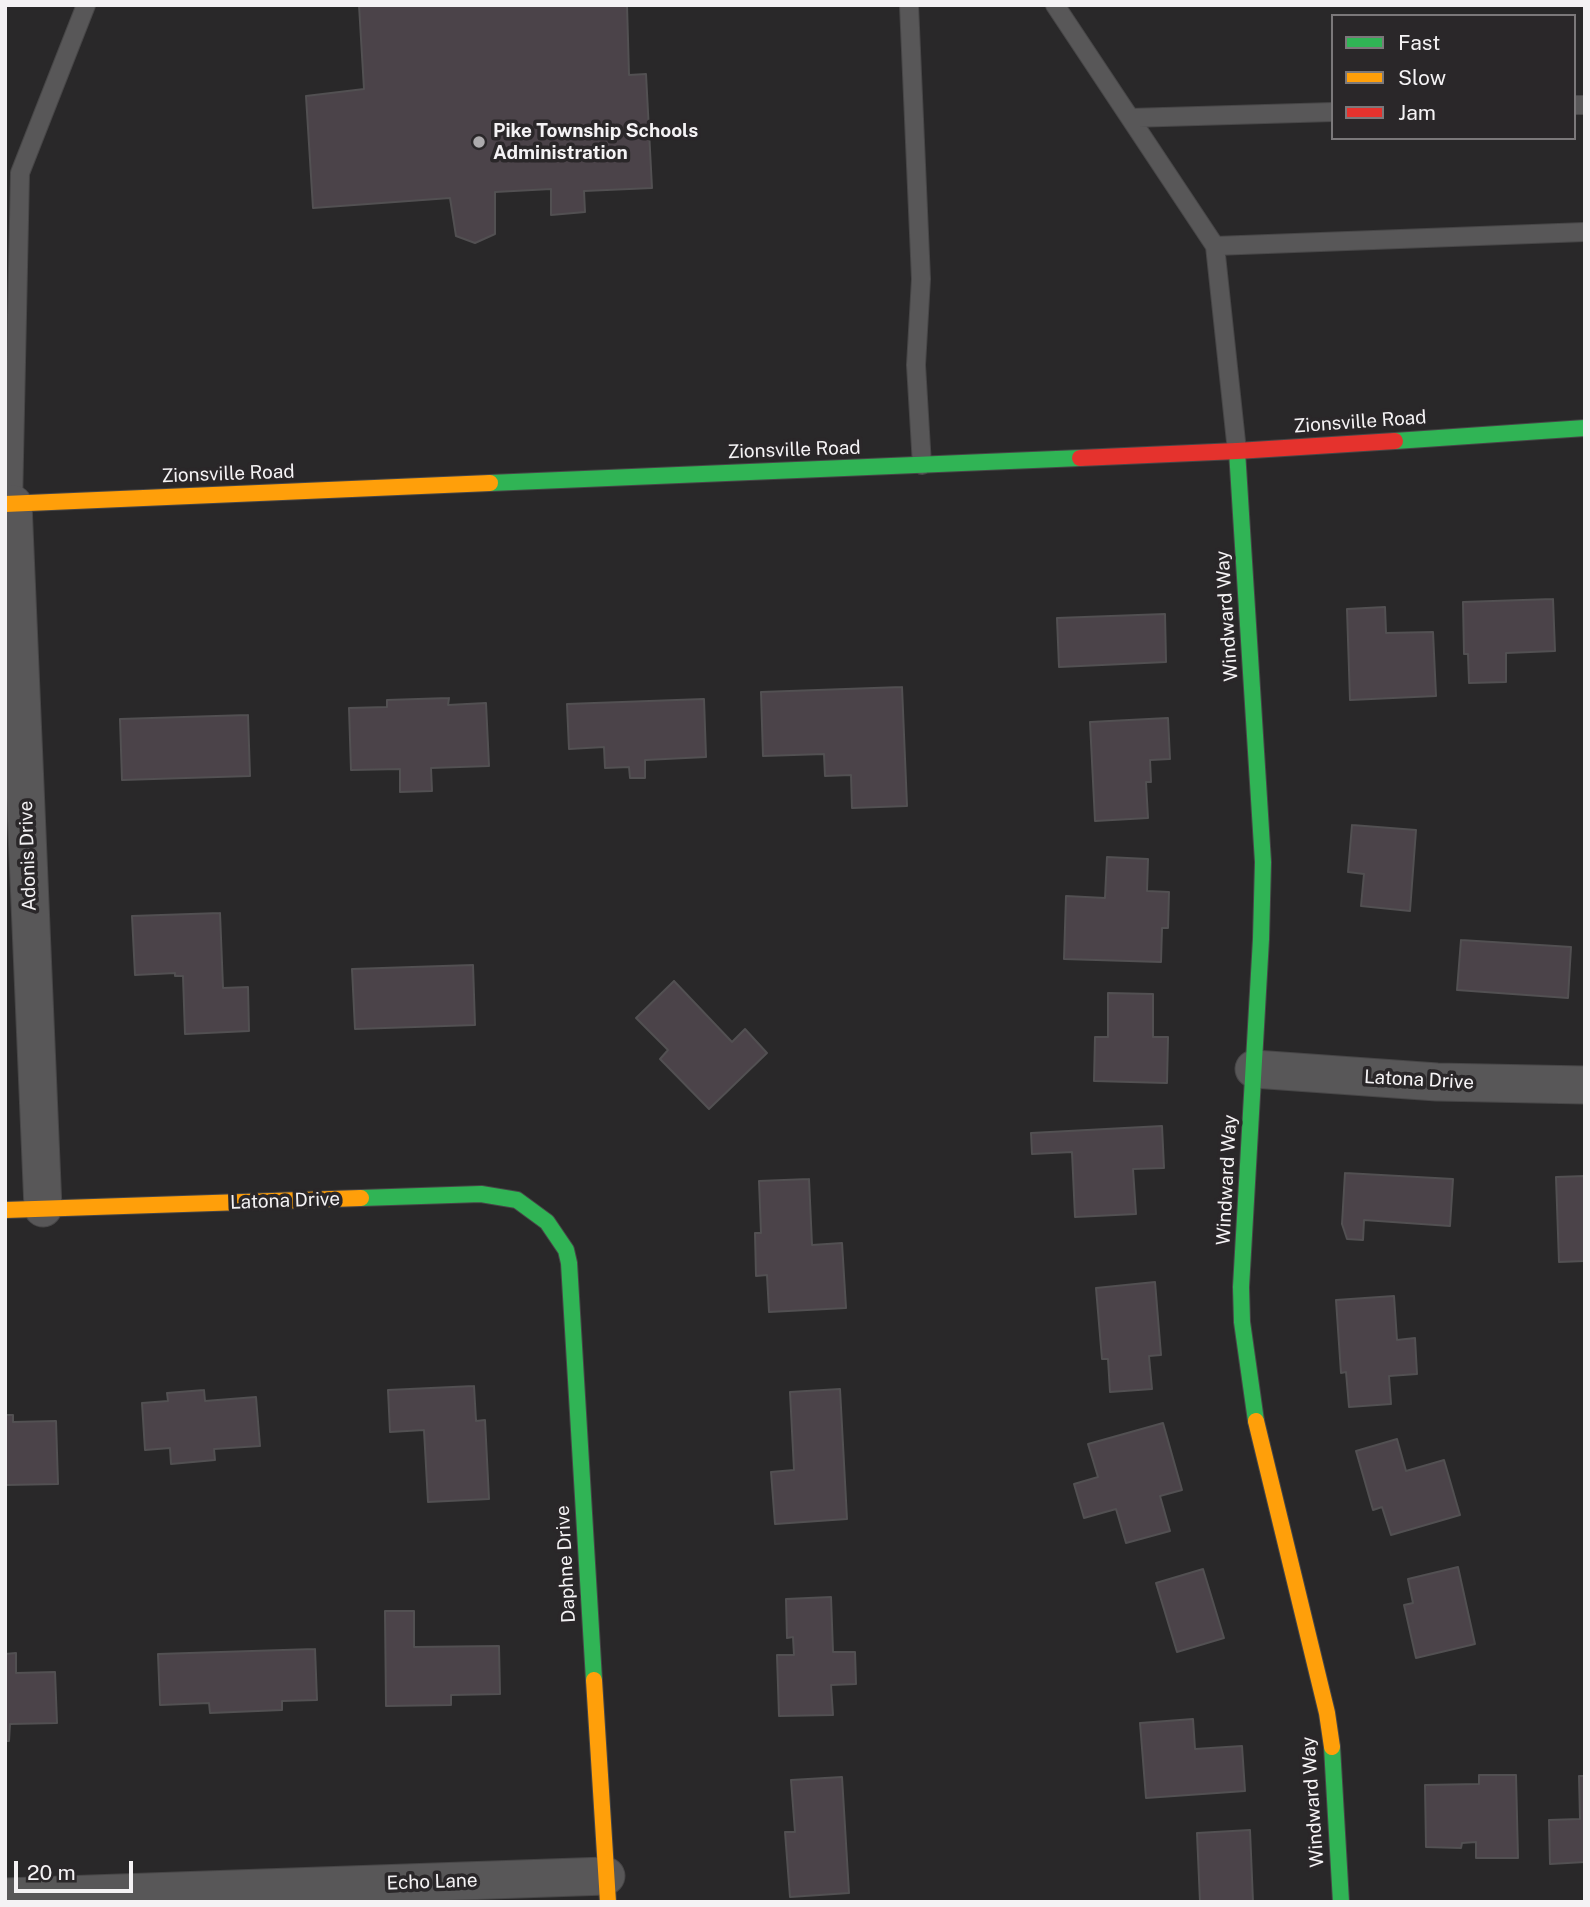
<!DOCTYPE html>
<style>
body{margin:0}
#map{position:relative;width:1590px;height:1907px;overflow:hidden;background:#292829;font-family:"Public Sans",sans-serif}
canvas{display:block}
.frame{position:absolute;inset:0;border:7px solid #f4f2f4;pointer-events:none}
.legend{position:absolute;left:1331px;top:14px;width:245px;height:126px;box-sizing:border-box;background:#2a2729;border:2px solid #7b787a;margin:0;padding:9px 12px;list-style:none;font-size:21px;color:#f4f2f4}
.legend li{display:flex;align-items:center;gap:14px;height:35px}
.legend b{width:35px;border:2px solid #7b787a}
.scale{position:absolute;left:14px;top:1861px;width:119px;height:32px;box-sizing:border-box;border:4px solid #f4f2f4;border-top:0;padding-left:9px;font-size:21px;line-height:24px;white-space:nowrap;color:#f4f2f4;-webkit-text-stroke:5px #2a2729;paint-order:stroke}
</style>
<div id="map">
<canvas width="1590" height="1907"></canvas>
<div class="frame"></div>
<ul class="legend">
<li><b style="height:9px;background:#30b455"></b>Fast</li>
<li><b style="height:9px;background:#ff9f0a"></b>Slow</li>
<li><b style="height:9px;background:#e5322d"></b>Jam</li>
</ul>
<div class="scale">20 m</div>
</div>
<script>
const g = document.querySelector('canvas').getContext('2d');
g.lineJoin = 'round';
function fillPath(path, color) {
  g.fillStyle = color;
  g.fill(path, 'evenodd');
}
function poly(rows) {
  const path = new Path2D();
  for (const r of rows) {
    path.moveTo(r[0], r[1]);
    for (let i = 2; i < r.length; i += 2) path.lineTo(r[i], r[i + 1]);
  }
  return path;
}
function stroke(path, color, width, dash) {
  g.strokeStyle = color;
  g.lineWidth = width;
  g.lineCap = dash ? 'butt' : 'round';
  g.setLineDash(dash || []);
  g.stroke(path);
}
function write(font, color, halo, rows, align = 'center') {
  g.font = font + ' "Public Sans",sans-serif';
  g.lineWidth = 7;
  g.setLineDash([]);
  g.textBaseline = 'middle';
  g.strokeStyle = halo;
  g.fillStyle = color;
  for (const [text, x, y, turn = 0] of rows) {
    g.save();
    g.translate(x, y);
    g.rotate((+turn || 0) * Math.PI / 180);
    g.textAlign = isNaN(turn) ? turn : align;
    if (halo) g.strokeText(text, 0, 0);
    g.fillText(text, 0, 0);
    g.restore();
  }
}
const building = poly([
 [359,5,627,5,629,75,646,74,652,188,584,191,585,212,551,215,551,189,495,192,495,234,475,243,456,236,450,198,313,208,306,96,364,89,359,5],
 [1553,599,1555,651,1506,653,1506,682,1469,683,1468,654,1464,654,1463,602,1553,599],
 [1385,607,1386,633,1433,632,1436,696,1350,700,1347,609,1385,607],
 [1165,614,1166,662,1059,667,1057,618,1165,614],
 [902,687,907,806,852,808,851,775,825,776,824,754,763,756,761,692,902,687],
 [449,698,448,705,486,703,489,766,431,768,432,791,400,792,400,769,351,770,349,708,387,707,387,700,449,698],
 [704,699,706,757,645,760,645,778,630,778,629,767,605,768,604,747,569,749,567,704,704,699],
 [248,715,250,776,122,780,120,719,248,715],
 [1168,718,1170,759,1150,760,1151,782,1146,782,1148,818,1095,821,1090,722,1168,718],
 [1352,825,1416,830,1410,911,1361,906,1364,874,1348,872,1352,825],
 [1107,857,1148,859,1147,891,1169,892,1168,928,1162,928,1161,962,1064,959,1066,896,1105,898,1107,857],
 [220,913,223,988,248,987,249,1031,185,1034,183,976,175,976,175,973,135,975,132,916,220,913],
 [1461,940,1571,947,1568,998,1457,990,1461,940],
 [473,965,475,1025,355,1029,352,969,473,965],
 [674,981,732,1042,745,1029,767,1053,709,1109,660,1059,668,1050,636,1018,674,981],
 [1108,993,1153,994,1153,1037,1168,1037,1167,1083,1094,1081,1095,1037,1108,1037,1108,993],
 [1162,1126,1164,1168,1133,1169,1136,1214,1075,1217,1072,1152,1032,1154,1031,1133,1162,1126],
 [1345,1173,1453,1179,1450,1226,1364,1220,1363,1240,1347,1239,1342,1224,1345,1173],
 [1585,1176,1585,1261,1559,1262,1556,1177,1585,1176],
 [809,1179,812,1245,842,1243,846,1308,769,1312,767,1275,756,1276,755,1233,761,1233,759,1181,809,1179],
 [1155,1282,1161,1355,1149,1356,1152,1389,1110,1392,1108,1359,1102,1359,1096,1288,1155,1282],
 [1394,1296,1397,1340,1415,1338,1417,1374,1389,1376,1391,1404,1349,1407,1346,1372,1341,1373,1336,1300,1394,1296],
 [474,1386,476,1421,485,1420,489,1499,428,1502,424,1430,390,1432,388,1390,474,1386],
 [840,1389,847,1519,775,1524,771,1472,794,1470,790,1392,840,1389],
 [204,1390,205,1401,256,1397,260,1446,214,1449,215,1460,171,1464,170,1448,145,1450,142,1403,168,1401,167,1393,204,1390],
 [5,1415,13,1415,13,1422,56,1421,58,1484,5,1485,5,1415],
 [1163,1423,1182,1490,1160,1496,1170,1531,1126,1543,1116,1509,1084,1518,1074,1484,1098,1477,1088,1444,1163,1423],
 [1397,1439,1406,1471,1444,1460,1460,1515,1391,1535,1382,1507,1373,1510,1356,1451,1397,1439],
 [1458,1567,1475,1644,1416,1658,1404,1605,1413,1603,1408,1579,1458,1567],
 [1203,1569,1224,1638,1177,1652,1156,1583,1203,1569],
 [831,1597,833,1652,855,1652,856,1684,831,1685,833,1715,779,1716,777,1655,794,1655,793,1637,787,1638,786,1599,831,1597],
 [385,1611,414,1611,414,1647,499,1646,500,1694,451,1695,451,1705,386,1706,385,1611],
 [315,1649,317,1700,282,1701,282,1710,210,1713,209,1703,160,1705,158,1654,315,1649],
 [16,1653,16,1673,55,1672,57,1723,10,1724,9,1741,5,1741,5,1654,16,1653],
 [1193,1719,1195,1749,1242,1746,1245,1791,1146,1798,1140,1723,1193,1719],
 [1479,1775,1516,1775,1518,1858,1476,1858,1476,1842,1462,1843,1461,1848,1426,1847,1425,1785,1479,1784,1479,1775],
 [1579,1776,1585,1776,1585,1862,1550,1864,1549,1820,1580,1819,1579,1776],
 [842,1777,849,1893,790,1897,785,1832,795,1832,791,1780,842,1777],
 [1250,1830,1253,1902,1200,1902,1197,1833,1250,1830]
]);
fillPath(building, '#4b4349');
stroke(building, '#525052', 2);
const lane = poly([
 [909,5,921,279,916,365,922,465],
 [1055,5,1215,246,1237,451],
 [1574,105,1585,105],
 [1130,118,1333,112],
 [1215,246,1585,232],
 [13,504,20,173,86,5]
]);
const street = poly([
 [13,504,43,1208],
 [1254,1069,1437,1082,1585,1085],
 [5,1897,606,1876]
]);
const fast = poly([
 [1395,441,1585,428],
 [1237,451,1263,862,1261,939,1241,1287,1242,1322,1256,1421],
 [490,483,1080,458],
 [361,1198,481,1194,517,1200,547,1222,566,1250,569,1263,594,1680],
 [1332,1747,1341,1902]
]);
const slow = poly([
 [5,504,490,483],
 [5,1210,361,1198],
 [1256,1421,1327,1713,1332,1747],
 [594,1680,608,1902]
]);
const jam = poly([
 [1080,458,1237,451,1395,441]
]);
stroke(lane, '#474647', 20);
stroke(street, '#474647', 39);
stroke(fast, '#474647', 18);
stroke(slow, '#474647', 18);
stroke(jam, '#474647', 18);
stroke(lane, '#585758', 18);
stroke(street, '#585758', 37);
stroke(fast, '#30b455', 16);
stroke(slow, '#ff9f0a', 16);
stroke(jam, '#e5322d', 16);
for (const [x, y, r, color] of [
 [479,142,7,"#adabad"]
]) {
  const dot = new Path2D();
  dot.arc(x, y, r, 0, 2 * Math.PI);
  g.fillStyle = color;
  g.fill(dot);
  stroke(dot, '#2a2729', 2.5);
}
write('bold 19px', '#f4f2f4', '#2a2729', [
 ["Pike Township Schools",493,131],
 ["Administration",493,153]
], 'left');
write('19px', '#f4f2f4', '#2a2729', [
 ["Zionsville Road",1360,422,-4],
 ["Zionsville Road",794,450,-2],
 ["Zionsville Road",228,474,-2],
 ["Windward Way",1227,616,-94],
 ["Adonis Drive",28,856,-92],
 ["Latona Drive",1419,1080,3],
 ["Windward Way",1227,1180,-87],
 ["Latona Drive",285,1201,-2],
 ["Daphne Drive",566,1564,-93],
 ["Windward Way",1313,1802,-94],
 ["Echo Lane",432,1882,-2]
]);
</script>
